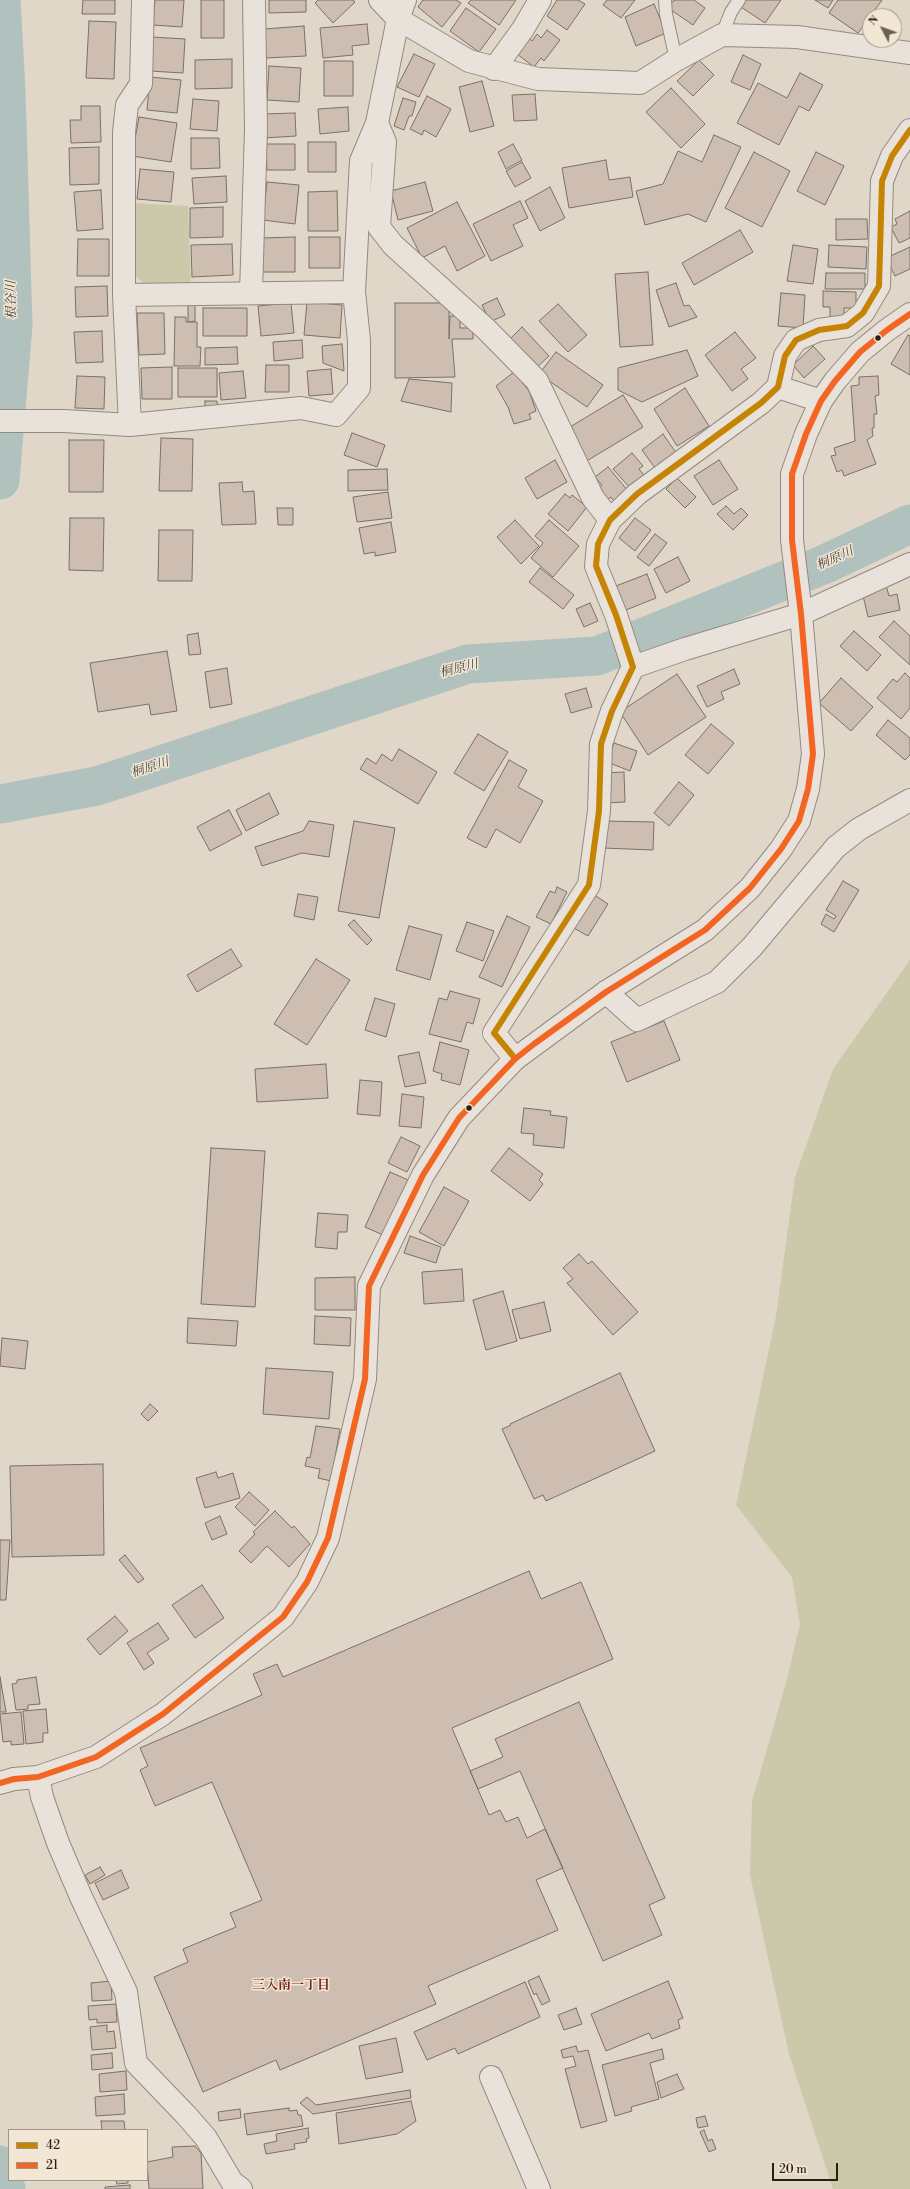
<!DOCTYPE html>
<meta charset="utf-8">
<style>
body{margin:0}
#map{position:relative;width:910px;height:2189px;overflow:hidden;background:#e0d7c8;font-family:"Libre Bodoni",serif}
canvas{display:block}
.legend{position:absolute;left:8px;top:2129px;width:140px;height:52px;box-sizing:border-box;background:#f2e6d5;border:1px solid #a49686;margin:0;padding:5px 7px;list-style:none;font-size:12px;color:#2e1d10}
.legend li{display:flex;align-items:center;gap:8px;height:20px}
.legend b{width:20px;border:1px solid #a49686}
.north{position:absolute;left:862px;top:8px;width:40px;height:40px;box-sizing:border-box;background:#f2e6d5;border:1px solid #a49686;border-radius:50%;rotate:311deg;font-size:11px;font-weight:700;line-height:16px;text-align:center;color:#2e1d10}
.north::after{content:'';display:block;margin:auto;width:14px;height:18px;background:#6c5e50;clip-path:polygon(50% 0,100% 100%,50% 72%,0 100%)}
.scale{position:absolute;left:772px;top:2163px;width:66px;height:18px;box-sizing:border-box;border:2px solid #2e1d10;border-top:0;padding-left:5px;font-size:12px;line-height:14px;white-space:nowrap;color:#2e1d10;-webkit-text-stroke:3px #f2e6d5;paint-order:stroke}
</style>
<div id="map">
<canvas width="910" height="2189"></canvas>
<ul class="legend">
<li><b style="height:5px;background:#c58404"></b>42</li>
<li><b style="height:5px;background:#f26522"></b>21</li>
</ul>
<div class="north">N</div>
<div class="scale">20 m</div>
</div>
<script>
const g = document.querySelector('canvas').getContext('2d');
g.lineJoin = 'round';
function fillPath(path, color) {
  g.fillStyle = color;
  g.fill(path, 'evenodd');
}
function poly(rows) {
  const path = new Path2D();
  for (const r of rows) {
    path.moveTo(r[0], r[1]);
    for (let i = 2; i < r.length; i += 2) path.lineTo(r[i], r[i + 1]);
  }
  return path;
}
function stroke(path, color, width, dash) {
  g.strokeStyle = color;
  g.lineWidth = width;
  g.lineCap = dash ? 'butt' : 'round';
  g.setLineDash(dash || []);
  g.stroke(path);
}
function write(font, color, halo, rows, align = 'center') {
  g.font = font + ' "Libre Bodoni","Noto Serif JP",serif';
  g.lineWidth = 3;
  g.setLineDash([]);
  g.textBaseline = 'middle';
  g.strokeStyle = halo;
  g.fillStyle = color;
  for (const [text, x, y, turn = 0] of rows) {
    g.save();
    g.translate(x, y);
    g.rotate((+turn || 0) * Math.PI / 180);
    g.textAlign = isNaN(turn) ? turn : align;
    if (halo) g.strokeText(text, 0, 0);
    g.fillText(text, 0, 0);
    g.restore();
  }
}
fillPath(poly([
 [133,203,188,206,191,283,146,286,135,275],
 [910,960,910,2189,833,2189,789,2054,750,1875,752,1801,786,1683,800,1624,792,1577,736,1505,776,1316,795,1177,833,1069]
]), '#cbc9a9');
stroke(poly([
 [0,480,13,325,6,91,1,0],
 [0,804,97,786,468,664,597,656,823,565,910,524],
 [0,2165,6,2189]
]), '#b0c1be', 39);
const building = poly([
 [83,0,115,0,115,14,82,14,83,0],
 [155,0,184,0,182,27,153,25,155,0],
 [201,0,224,0,224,38,201,38,201,0],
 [269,0,306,0,306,12,269,13,269,0],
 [318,0,353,0,355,2,333,23,315,3,318,0],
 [423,0,456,0,461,3,442,27,418,7,423,0],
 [471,0,516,0,499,25,468,3,471,0],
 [557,0,578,0,585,4,567,30,547,16,557,0],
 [607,0,635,0,621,18,603,5,607,0],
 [674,0,694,0,705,8,693,25,668,8,674,0],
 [745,0,781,0,765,23,741,7,745,0],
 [815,0,833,0,828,8,815,0],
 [838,0,882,0,858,33,829,13,838,0],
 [654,4,666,33,636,46,625,17,654,4],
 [466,8,496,29,479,52,450,31,466,8],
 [89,21,116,22,114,79,86,78,89,21],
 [367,24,369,44,352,46,353,55,323,58,320,28,367,24],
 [304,26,306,56,265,58,264,29,304,26],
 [547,30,560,40,544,61,541,58,534,67,517,54,529,38,532,41,537,34,541,38,547,30],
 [152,37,185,39,183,73,150,71,152,37],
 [414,54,435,64,419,97,397,87,414,54],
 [743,55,761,64,750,90,731,82,743,55],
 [232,59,232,88,195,89,195,60,232,59],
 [699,60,714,75,693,96,677,81,699,60],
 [324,61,353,61,353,96,324,96,324,61],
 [269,66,301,68,299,102,267,100,269,66],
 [800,73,823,85,809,111,799,106,779,145,737,123,758,83,787,98,800,73],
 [150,77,181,80,177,113,147,110,150,77],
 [482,81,494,126,470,132,459,87,482,81],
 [671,88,705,124,681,148,646,112,671,88],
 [535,94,537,120,514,121,512,95,535,94],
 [427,96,451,109,436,137,424,130,422,135,410,129,427,96],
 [403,98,416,102,412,116,409,116,404,130,394,126,403,98],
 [193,99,219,101,217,131,190,129,193,99],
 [81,106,100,106,101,142,71,143,70,120,81,120,81,106],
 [348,107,349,131,320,134,318,109,348,107],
 [295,113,296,136,264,138,263,114,295,113],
 [139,117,177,123,171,162,132,156,139,117],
 [714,135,741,147,706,222,688,214,645,225,636,191,663,184,678,151,702,162,714,135],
 [191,138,219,138,220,168,191,169,191,138],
 [308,142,336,142,336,172,308,172,308,142],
 [266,144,295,144,295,170,267,170,266,144],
 [513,144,522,160,506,169,498,152,513,144],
 [99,147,99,184,70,185,69,148,99,147],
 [754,152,790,171,762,227,725,208,754,152],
 [816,152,844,166,825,205,797,191,816,152],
 [606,160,609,180,630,177,633,197,569,208,562,168,606,160],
 [522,162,531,178,515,187,506,171,522,162],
 [140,169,174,172,171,202,137,199,140,169],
 [226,176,227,202,194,204,192,178,226,176],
 [267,182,299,185,295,224,263,220,267,182],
 [425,182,433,211,398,220,391,191,425,182],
 [550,187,565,218,540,231,525,201,550,187],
 [101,190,103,229,77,231,74,192,101,190],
 [337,191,338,231,308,231,308,192,337,191],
 [520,201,528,218,513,225,523,246,491,261,473,224,520,201],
 [457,202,485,256,457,271,445,246,422,258,407,228,457,202],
 [223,207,223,237,190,238,190,208,223,207],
 [910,211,910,238,899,243,891,227,897,224,895,219,910,211],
 [836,219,867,219,868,239,836,240,836,219],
 [740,230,753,252,694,285,682,263,740,230],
 [295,237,295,272,262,272,261,238,295,237],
 [309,237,340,237,340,268,309,268,309,237],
 [78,239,109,239,109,276,77,276,78,239],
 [232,244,233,275,192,277,191,245,232,244],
 [793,245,818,249,813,284,787,281,793,245],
 [829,245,867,247,866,269,828,267,829,245],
 [910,247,910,269,895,276,886,258,910,247],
 [648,272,653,345,620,347,615,274,648,272],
 [826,273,865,273,865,289,825,289,826,273],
 [676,283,684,306,689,305,697,317,669,327,656,290,676,283],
 [107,286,108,316,76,317,75,287,107,286],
 [823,291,856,292,856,308,844,308,844,317,830,317,830,307,823,307,823,291],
 [781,293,805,295,803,328,778,326,781,293],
 [497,298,505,315,490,322,482,305,497,298],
 [307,302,342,305,340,338,304,335,307,302],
 [291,303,294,333,261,336,258,306,291,303],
 [395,303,449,303,449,339,450,316,460,316,460,328,473,328,473,339,452,339,455,377,395,378,395,303],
 [188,304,195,304,195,321,188,322,188,304],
 [558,304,587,335,568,352,539,321,558,304],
 [203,308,247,308,247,336,203,336,203,308],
 [137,313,164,313,165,354,139,355,137,313],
 [175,317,186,317,186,322,197,322,197,347,201,347,200,366,174,366,175,317],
 [522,327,549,356,536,368,509,340,522,327],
 [102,331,103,362,76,363,74,332,102,331],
 [735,332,756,358,741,369,748,379,732,391,705,355,735,332],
 [908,335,910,336,910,375,891,364,908,335],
 [302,340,303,358,274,361,273,342,302,340],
 [342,344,344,371,323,363,322,346,342,344],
 [813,346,825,359,804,378,793,365,813,346],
 [237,347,238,364,205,365,205,348,237,347],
 [687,350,698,376,642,402,618,390,618,368,687,350],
 [556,352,603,385,587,407,539,374,556,352],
 [266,365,289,365,289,392,265,392,266,365],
 [172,367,172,399,142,399,141,368,172,367],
 [178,368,217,368,217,397,178,397,178,368],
 [331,369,333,394,309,396,307,371,331,369],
 [243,371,246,398,221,400,219,373,243,371],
 [514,372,529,391,536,411,529,414,531,419,514,424,508,407,496,386,514,372],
 [77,376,105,377,104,409,75,408,77,376],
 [878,376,879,395,875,396,877,414,874,414,874,428,872,428,873,436,867,440,876,464,844,476,842,470,837,472,831,456,836,455,834,448,855,441,851,386,859,385,859,377,878,376],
 [409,379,452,383,451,412,401,401,409,379],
 [685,388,709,426,677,446,654,409,685,388],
 [623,395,643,427,585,462,565,430,623,395],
 [205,401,217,401,218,409,205,410,205,401],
 [352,433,385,445,377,467,344,455,352,433],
 [663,434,679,457,658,472,642,450,663,434],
 [161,438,193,439,192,491,159,491,161,438],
 [69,440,104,440,103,492,69,492,69,440],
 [632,453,643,466,639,469,646,478,632,490,613,469,632,453],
 [555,460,567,482,537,499,525,478,555,460],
 [719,460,738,489,713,505,694,476,719,460],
 [608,467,629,492,616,504,611,497,607,500,597,489,602,485,595,477,608,467],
 [387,469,388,490,348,491,348,470,387,469],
 [677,478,696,497,685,508,666,489,677,478],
 [242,482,243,492,254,491,256,524,222,525,219,483,242,482],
 [388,492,392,518,357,522,353,497,388,492],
 [565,494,570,498,572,495,587,507,568,531,548,514,565,494],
 [726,506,734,514,741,508,748,515,733,530,717,514,726,506],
 [277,508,293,508,293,525,278,525,277,508],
 [70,518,104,518,103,571,69,570,70,518],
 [635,518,651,530,635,551,619,538,635,518],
 [515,520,539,546,521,564,497,537,515,520],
 [549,520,579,546,553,577,531,558,543,543,535,536,549,520],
 [391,522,396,552,375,556,375,552,364,554,359,528,391,522],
 [159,530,193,530,192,581,158,581,159,530],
 [655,534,667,543,649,566,637,557,655,534],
 [678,557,690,581,666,593,654,569,678,557],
 [540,568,574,595,563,609,529,582,540,568],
 [647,574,656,598,626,610,616,586,647,574],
 [886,585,889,596,897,594,900,610,868,617,862,591,886,585],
 [590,603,598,621,584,627,576,609,590,603],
 [894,621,910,636,910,665,879,637,894,621],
 [854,631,881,655,867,671,840,646,854,631],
 [198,633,201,654,189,655,187,635,198,633],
 [167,651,177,711,151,715,149,704,98,712,90,663,167,651],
 [227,668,232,704,210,708,205,672,227,668],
 [734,669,740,684,721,692,724,699,707,707,697,686,734,669],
 [905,673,910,678,910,708,901,719,877,698,893,679,897,682,905,673],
 [677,674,706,717,648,755,620,712,677,674],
 [841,678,873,707,851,731,819,703,841,678],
 [586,688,592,707,571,713,565,694,586,688],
 [888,720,910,738,910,755,905,760,876,735,888,720],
 [711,724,734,743,708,774,685,755,711,724],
 [478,734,508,752,484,791,454,773,478,734],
 [614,743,637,751,630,771,607,762,614,743],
 [399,749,437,772,418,804,360,769,367,758,376,764,382,754,392,761,399,749],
 [509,760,527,770,518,787,543,801,520,843,496,829,486,848,467,838,509,760],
 [624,772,625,802,607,803,606,773,624,772],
 [679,782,694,795,669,826,654,813,679,782],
 [269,793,279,814,246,831,236,810,269,793],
 [229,810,242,834,210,851,197,827,229,810],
 [309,821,334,825,329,857,302,853,262,866,255,847,303,831,309,821],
 [354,821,395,828,379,918,338,911,354,821],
 [604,821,654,822,653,850,603,848,604,821],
 [843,881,859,890,834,932,821,924,826,914,834,919,836,916,826,910,843,881],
 [557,887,567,892,551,924,536,917,550,891,555,893,557,887],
 [298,894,318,897,314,920,294,916,298,894],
 [593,894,608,904,588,936,572,927,593,894],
 [507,916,530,927,502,987,479,977,507,916],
 [354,920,372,940,367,945,348,925,354,920],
 [467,922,494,931,483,961,456,951,467,922],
 [409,926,442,935,430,980,396,970,409,926],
 [231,949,242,966,197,992,187,975,231,949],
 [316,959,350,980,307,1045,274,1024,316,959],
 [450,991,480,999,473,1024,467,1022,461,1042,429,1034,439,998,447,1000,450,991],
 [375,998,395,1004,386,1037,365,1030,375,998],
 [664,1021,680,1060,627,1082,611,1042,664,1021],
 [440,1042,469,1050,460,1085,441,1080,442,1074,433,1071,440,1042],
 [419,1052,426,1083,405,1087,398,1056,419,1052],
 [326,1064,328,1098,257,1102,255,1069,326,1064],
 [360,1080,382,1082,380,1116,357,1114,360,1080],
 [402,1094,424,1097,421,1128,399,1126,402,1094],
 [524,1108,551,1111,550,1115,567,1117,564,1148,533,1145,534,1134,521,1133,524,1108],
 [401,1137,420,1146,407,1172,388,1163,401,1137],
 [211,1148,265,1151,255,1307,201,1304,211,1148],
 [509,1148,543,1174,539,1180,543,1184,530,1201,491,1171,509,1148],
 [390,1172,408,1180,383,1235,365,1227,390,1172],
 [444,1187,469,1201,444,1246,419,1232,444,1187],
 [318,1213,348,1215,347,1232,338,1232,337,1249,315,1247,318,1213],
 [410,1236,441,1247,436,1263,404,1253,410,1236],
 [579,1254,588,1264,592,1261,638,1312,613,1335,567,1283,573,1279,563,1268,579,1254],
 [462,1269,464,1301,424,1304,422,1272,462,1269],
 [355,1277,355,1310,315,1310,315,1278,355,1277],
 [503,1291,517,1341,486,1350,473,1300,503,1291],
 [544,1302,551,1331,520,1339,512,1310,544,1302],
 [315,1316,351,1318,350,1346,314,1344,315,1316],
 [188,1318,238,1321,236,1346,187,1343,188,1318],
 [2,1338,28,1341,25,1369,0,1366,2,1338],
 [266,1368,333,1372,329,1419,263,1414,266,1368],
 [620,1373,655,1451,546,1501,543,1495,534,1499,502,1429,511,1425,510,1424,620,1373],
 [150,1404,158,1411,148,1421,141,1414,150,1404],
 [316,1426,340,1429,331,1481,318,1478,320,1469,305,1466,307,1457,310,1458,316,1426],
 [103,1464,104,1555,12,1557,10,1466,103,1464],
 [216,1472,218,1478,233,1473,240,1498,205,1508,196,1478,216,1472],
 [249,1492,269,1510,255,1526,235,1507,249,1492],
 [275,1511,292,1528,294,1526,310,1544,289,1567,267,1546,251,1563,239,1551,255,1534,253,1532,275,1511],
 [220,1516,227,1534,212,1540,205,1523,220,1516],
 [0,1540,10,1540,6,1600,0,1600,0,1540],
 [125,1555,144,1579,138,1583,119,1560,125,1555],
 [529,1571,541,1599,581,1582,613,1659,452,1728,489,1815,500,1810,506,1822,518,1817,527,1838,545,1829,563,1868,536,1880,558,1930,428,1986,436,2004,280,2070,276,2060,203,2092,154,1977,188,1962,183,1949,236,1927,230,1913,262,1900,212,1782,155,1806,140,1770,148,1766,140,1748,262,1695,253,1674,277,1664,283,1677,529,1571],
 [202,1585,224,1618,195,1638,172,1605,202,1585],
 [115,1616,128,1631,100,1655,87,1639,115,1616],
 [158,1623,169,1639,147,1653,154,1663,144,1670,127,1643,158,1623],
 [0,1677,6,1712,0,1712,0,1677],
 [36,1677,40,1704,28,1705,28,1709,16,1710,12,1684,17,1683,17,1680,36,1677],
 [579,1702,665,1898,649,1905,662,1935,603,1961,520,1771,478,1789,470,1771,503,1757,495,1739,579,1702],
 [46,1709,48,1733,43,1733,43,1742,26,1744,23,1711,46,1709],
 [21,1712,24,1744,11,1745,11,1741,3,1742,0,1714,21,1712],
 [100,1867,105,1875,90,1884,85,1875,100,1867],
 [121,1870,129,1888,103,1900,95,1883,121,1870],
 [539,1976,550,2001,542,2005,536,1993,534,1995,528,1981,539,1976],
 [111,1981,112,2000,92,2001,91,1983,111,1981],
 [668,1981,683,2018,678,2020,680,2028,652,2039,649,2033,606,2051,591,2014,668,1981],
 [525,1982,540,2017,458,2054,455,2048,427,2060,414,2032,525,1982],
 [116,2004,117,2022,97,2023,97,2019,89,2020,88,2006,116,2004],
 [576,2008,582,2024,564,2030,558,2015,576,2008],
 [107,2025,107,2032,114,2031,116,2048,92,2050,90,2027,107,2025],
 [396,2038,403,2072,366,2079,359,2046,396,2038],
 [576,2046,578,2052,588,2050,607,2121,581,2128,565,2069,576,2066,573,2056,563,2058,561,2050,576,2046],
 [662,2049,664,2059,650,2063,659,2099,631,2107,632,2111,615,2116,602,2065,662,2049],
 [112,2053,113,2068,92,2070,91,2055,112,2053],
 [126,2071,127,2090,100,2092,99,2074,126,2071],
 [677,2074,684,2089,661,2098,657,2082,677,2074],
 [410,2090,411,2098,313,2114,300,2103,307,2097,316,2105,410,2090],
 [124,2094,125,2114,96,2116,95,2097,124,2094],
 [411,2101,416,2121,397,2134,339,2144,336,2113,411,2101],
 [289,2108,289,2111,297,2110,298,2115,301,2115,303,2126,247,2135,244,2114,289,2108],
 [240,2109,241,2118,219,2121,218,2112,240,2109],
 [705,2116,708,2126,698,2128,696,2118,705,2116],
 [101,2121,124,2121,125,2130,102,2130,101,2121],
 [308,2128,309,2138,306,2139,307,2142,294,2144,295,2149,266,2154,264,2144,277,2141,276,2134,308,2128],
 [704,2130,708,2141,712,2139,716,2149,709,2152,700,2132,704,2130],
 [195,2146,201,2153,203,2189,149,2189,147,2162,173,2157,172,2147,195,2146],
 [116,2180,128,2180,128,2183,117,2184,116,2180],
 [130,2185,130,2189,105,2189,105,2187,130,2185]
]);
fillPath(building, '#cdbeb1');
stroke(building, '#797168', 1);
const service = poly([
 [665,0,666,14,676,60],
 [722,35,731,12,739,0]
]);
const minor = poly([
 [380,0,398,19,469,61,538,79,640,83,676,60,722,35,797,37,910,53],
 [494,69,523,29,540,0],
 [377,123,385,142,379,227,393,245,487,330,537,381,593,498,610,520],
 [251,293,256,128,254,0],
 [124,295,354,292],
 [778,387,821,401],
 [0,421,64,421,130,425,301,408,336,415,359,388,359,340,354,292,361,161,377,123,398,19,405,0],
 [130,425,124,295,124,132,127,105,141,84,143,0],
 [633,667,685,649,801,614,910,564],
 [606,992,637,1020,717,982,752,947,836,847,859,829,910,800],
 [38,1777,42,1797,58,1843,81,1897,126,1992,136,2063,186,2115,206,2138,232,2182,241,2189],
 [14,1779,38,1777,96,1757,163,1714,283,1617,307,1582,328,1538,365,1379,369,1286,423,1175,459,1118,515,1059,494,1033,589,885,599,811,601,744,612,711,633,667,616,615,596,566,598,544,610,520,637,494,761,403,778,387,785,356,796,340,819,330,847,326,863,313,879,286,882,181,892,156,910,130],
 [491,2077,539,2189]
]);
const tertiary = poly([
 [515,1059,606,992,705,930,750,888,781,849,799,821,808,789,813,754,801,614,792,540,792,474,806,434,821,401,835,381,860,352,887,330,910,314],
 [0,1783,14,1779]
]);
stroke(service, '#928b81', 14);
stroke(minor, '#928b81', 24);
stroke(tertiary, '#928b81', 24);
stroke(service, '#e8e2db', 12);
stroke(minor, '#e8e2db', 22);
stroke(tertiary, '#e8e2db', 22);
stroke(poly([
 [513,1056,494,1033,589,885,599,811,601,744,612,711,633,667,616,615,596,566,598,544,610,520,637,494,761,403,778,387,785,356,796,340,819,330,847,326,863,313,879,286,882,181,892,156,910,130]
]), '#c58404', 6);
stroke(poly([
 [0,1783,14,1779,38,1777,96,1757,163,1714,283,1617,307,1582,328,1538,365,1379,369,1286,423,1175,459,1118,515,1059,534,1044,606,992,705,930,750,888,781,849,799,821,808,789,813,754,801,614,792,540,792,474,806,434,821,401,835,381,860,352,887,330,910,314]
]), '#f26522', 6);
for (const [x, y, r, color] of [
 [878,338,3.5,"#2e1d10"],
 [469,1108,3.5,"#2e1d10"]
]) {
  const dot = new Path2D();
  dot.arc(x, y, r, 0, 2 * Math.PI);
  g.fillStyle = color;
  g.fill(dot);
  stroke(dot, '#f2e6d5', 1.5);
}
write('italic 13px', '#4f4c43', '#f2e6d5', [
 ["根谷川",12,300,-91],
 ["桐原川",835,559,-24],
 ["桐原川",459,669,-14],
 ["桐原川",150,768,-18]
]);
write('bold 13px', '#7a1f14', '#f2e6d5', [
 ["三入南一丁目",291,1986]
]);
</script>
